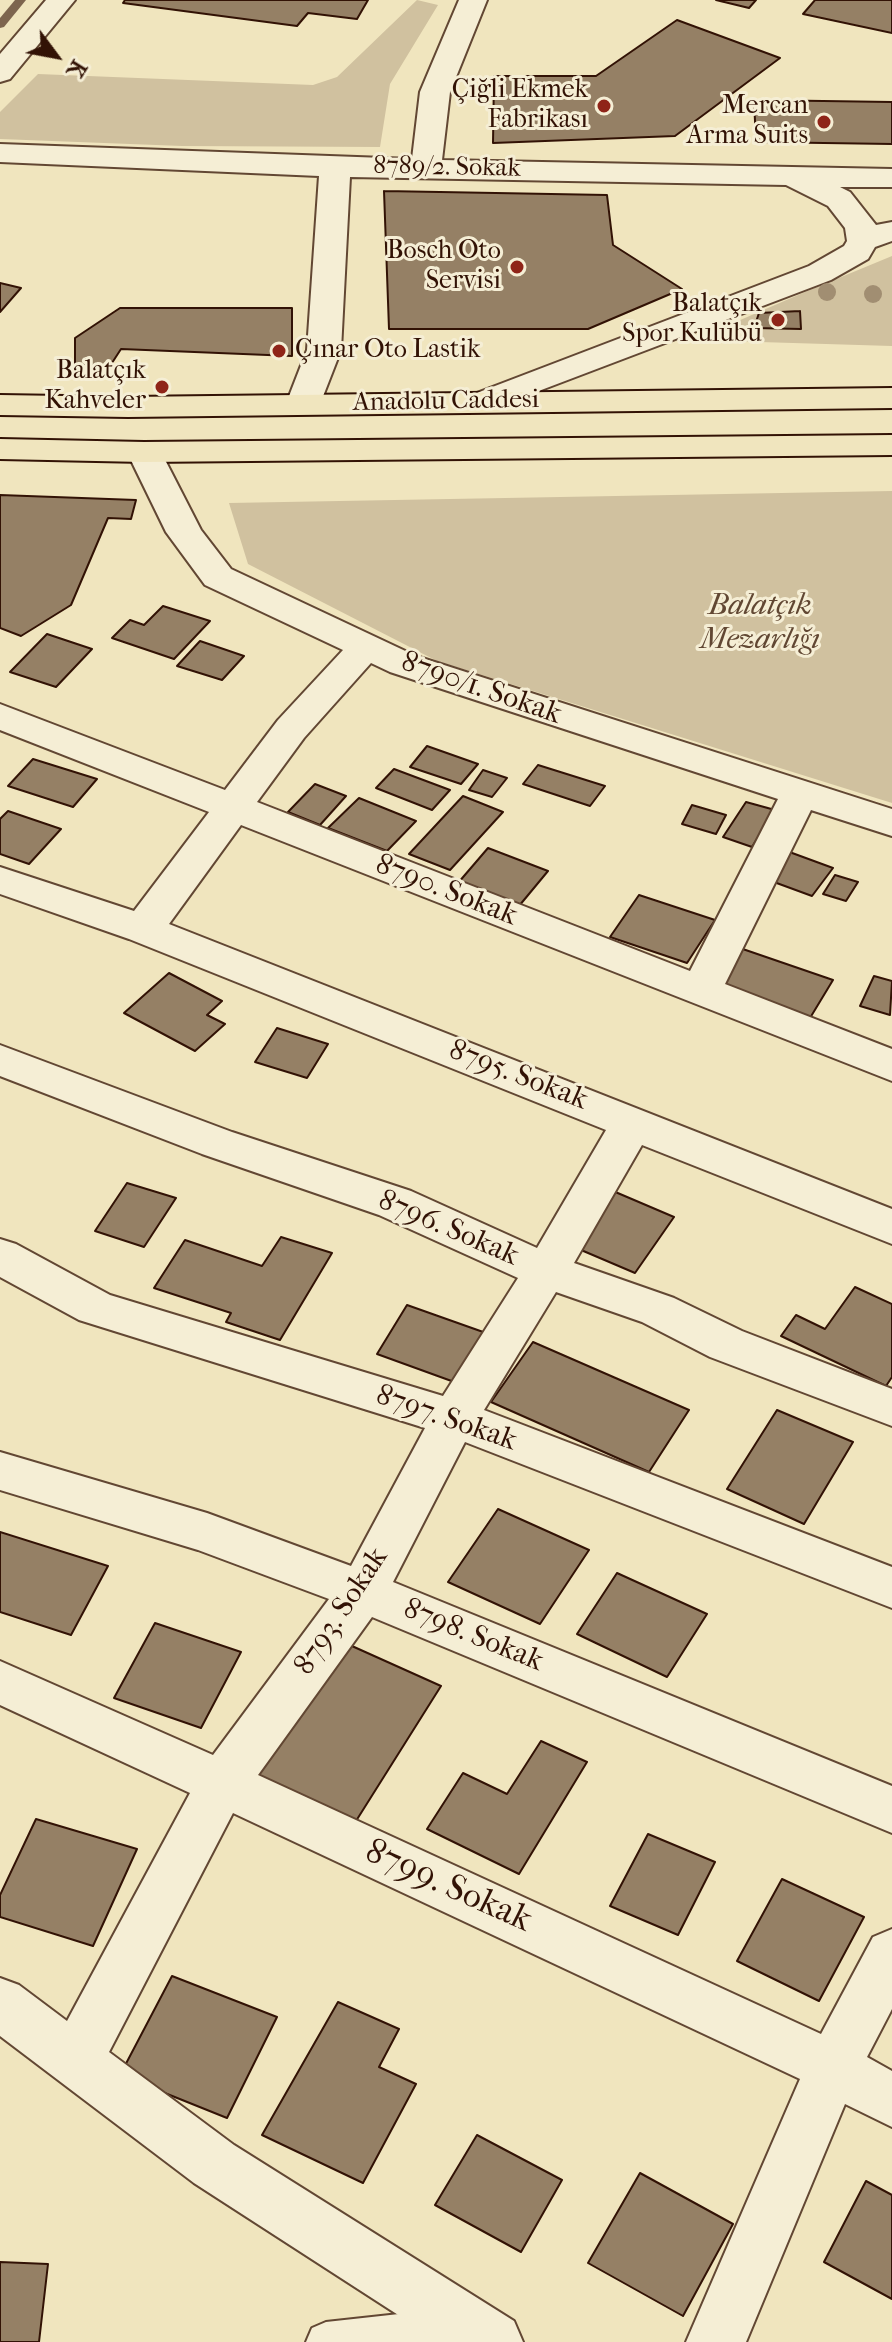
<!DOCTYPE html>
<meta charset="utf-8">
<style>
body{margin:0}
#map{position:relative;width:892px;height:2342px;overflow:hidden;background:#f0e5be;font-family:"IM FELL French Canon",serif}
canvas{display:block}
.north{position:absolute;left:16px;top:16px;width:80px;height:80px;-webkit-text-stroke:6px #f5eed5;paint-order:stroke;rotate:122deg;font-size:22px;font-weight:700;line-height:32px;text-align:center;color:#321205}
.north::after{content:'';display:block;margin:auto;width:28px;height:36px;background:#321205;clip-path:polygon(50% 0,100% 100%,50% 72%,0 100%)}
</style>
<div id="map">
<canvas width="892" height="2342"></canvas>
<div class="north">K</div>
</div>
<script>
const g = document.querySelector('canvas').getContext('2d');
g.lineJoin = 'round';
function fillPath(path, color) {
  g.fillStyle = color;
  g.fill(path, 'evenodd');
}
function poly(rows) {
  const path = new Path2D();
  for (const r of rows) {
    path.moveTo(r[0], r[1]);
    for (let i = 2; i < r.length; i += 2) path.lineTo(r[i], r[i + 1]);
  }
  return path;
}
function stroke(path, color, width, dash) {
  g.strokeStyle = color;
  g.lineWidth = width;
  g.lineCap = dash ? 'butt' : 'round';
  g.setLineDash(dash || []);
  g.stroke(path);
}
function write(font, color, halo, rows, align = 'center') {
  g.font = font + ' "IM FELL French Canon",serif';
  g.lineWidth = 6;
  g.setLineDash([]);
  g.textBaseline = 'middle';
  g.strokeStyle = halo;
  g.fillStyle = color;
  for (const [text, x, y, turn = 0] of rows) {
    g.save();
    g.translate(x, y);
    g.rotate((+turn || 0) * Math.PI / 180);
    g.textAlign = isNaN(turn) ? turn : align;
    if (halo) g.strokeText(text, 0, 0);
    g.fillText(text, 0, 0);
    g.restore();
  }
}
fillPath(poly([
 [417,0,438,5,390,84,380,147,182,146,0,139,0,112,38,74,313,85,337,77],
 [892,256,892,346,694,340,805,292],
 [892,491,892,803,437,661,248,564,229,503]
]), '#d0c19f');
fillPath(poly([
 [15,0,26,0,4,27,0,28,0,18,15,0]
]), '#7d654e');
const building = poly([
 [125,0,368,0,357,19,308,13,297,26,123,3,125,0],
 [716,0,756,0,749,8,716,0],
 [815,0,892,0,892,33,803,14,815,0],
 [677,20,780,58,675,136,493,143,494,76,596,76,677,20],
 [754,100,892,102,892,144,756,142,754,100],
 [384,191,607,195,613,245,682,289,588,329,389,329,384,191],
 [0,283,21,288,0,312,0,283],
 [120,308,292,308,292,356,121,349,110,366,75,364,75,338,120,308],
 [800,311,801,329,754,328,759,313,800,311],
 [0,495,136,500,131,519,108,518,71,605,21,636,0,628,0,495],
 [163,606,210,621,174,659,112,638,130,620,144,625,163,606],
 [47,634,92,649,56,687,10,672,47,634],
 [200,641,244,656,222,680,177,666,200,641],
 [427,746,478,764,461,784,410,767,427,746],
 [33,759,97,779,73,807,8,786,33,759],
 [538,765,605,786,590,806,523,784,538,765],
 [394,769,450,790,432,810,376,788,394,769],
 [483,770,507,778,492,797,469,790,483,770],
 [315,784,346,796,320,825,288,812,315,784],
 [463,796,503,812,450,870,409,854,463,796],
 [359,798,416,821,387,851,328,828,359,798],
 [746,802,775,810,752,847,723,837,746,802],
 [692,805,726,815,716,834,682,824,692,805],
 [8,811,61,829,29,864,0,854,0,819,8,811],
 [488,848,548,871,519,906,458,883,488,848],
 [784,850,833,868,812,896,763,878,784,850],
 [835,875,858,882,846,901,823,894,835,875],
 [639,895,715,920,687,963,610,937,639,895],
 [734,946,833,980,810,1018,710,984,734,946],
 [169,973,222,1001,207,1015,225,1024,195,1051,124,1013,169,973],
 [874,976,892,981,890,1015,860,1006,874,976],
 [277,1028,328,1044,307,1078,255,1062,277,1028],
 [127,1183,176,1198,144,1247,95,1231,127,1183],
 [613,1191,674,1217,635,1273,574,1247,613,1191],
 [281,1237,332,1253,280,1340,226,1322,231,1313,154,1288,185,1240,262,1266,281,1237],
 [855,1287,892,1304,892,1377,886,1386,781,1336,796,1315,825,1329,855,1287],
 [407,1305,486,1333,457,1383,377,1354,407,1305],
 [533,1342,689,1410,649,1472,491,1402,533,1342],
 [777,1410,853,1442,804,1524,727,1489,777,1410],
 [498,1509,589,1550,540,1624,448,1582,498,1509],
 [0,1532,108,1566,71,1635,0,1612,0,1532],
 [617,1573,707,1614,667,1677,577,1634,617,1573],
 [155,1623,241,1652,201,1728,114,1698,155,1623],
 [343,1642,441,1686,356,1821,255,1775,343,1642],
 [541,1741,587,1762,519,1874,427,1829,463,1773,507,1794,541,1741],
 [36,1819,137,1849,93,1946,0,1917,0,1895,36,1819],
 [648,1834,715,1862,678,1935,610,1906,648,1834],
 [782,1879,864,1917,819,2001,737,1961,782,1879],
 [172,1976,277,2017,227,2118,120,2075,172,1976],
 [338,2002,399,2029,379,2067,416,2084,363,2183,262,2135,338,2002],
 [477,2135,562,2180,521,2252,435,2205,477,2135],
 [640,2173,733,2224,683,2316,588,2263,640,2173],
 [866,2181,892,2195,892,2299,824,2262,866,2181],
 [0,2262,48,2264,39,2342,0,2342,0,2262]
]);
fillPath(building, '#958065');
stroke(building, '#321205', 2);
const service = poly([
 [463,2307,477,2313,483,2327,475,2342,306,2342,312,2328,326,2322,463,2307]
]);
const minor = poly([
 [46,0,75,0,10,79,0,82,0,54,46,0],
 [459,0,487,0,450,92,442,160,892,169,892,187,840,187,850,192,876,225,892,222,892,241,875,247,868,259,831,280,486,411,474,408,469,401,474,394,809,266,844,246,847,241,845,228,828,206,786,185,350,177,341,350,320,404,315,411,303,414,291,411,286,404,307,350,319,176,0,162,0,144,412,159,420,92,459,0],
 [144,442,156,445,161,452,201,530,231,569,416,656,892,809,892,836,811,810,725,984,892,1049,892,1081,241,825,169,924,892,1209,892,1244,642,1145,574,1263,674,1298,742,1331,892,1389,892,1426,710,1357,642,1322,556,1292,484,1410,892,1567,892,1608,465,1442,393,1582,892,1786,892,1833,372,1617,258,1775,821,2034,873,1937,892,1929,892,2009,867,2057,892,2071,892,2127,845,2104,746,2342,686,2342,800,2079,233,1813,109,2052,234,2145,514,2321,523,2342,440,2342,194,2183,0,2036,0,1978,19,1985,67,2021,190,1793,0,1705,0,1661,213,1755,329,1599,198,1550,0,1490,0,1452,207,1513,351,1566,425,1428,79,1320,0,1277,0,1239,16,1244,110,1295,443,1396,518,1278,379,1215,202,1154,0,1076,0,1045,232,1132,411,1191,537,1248,606,1130,129,939,0,894,0,867,134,911,209,812,0,730,0,704,225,790,278,720,343,650,205,585,166,532,127,452,132,445,144,442],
 [371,663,390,672,778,799,690,971,257,802,304,738,371,663]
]);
const trunk = poly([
 [892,388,892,408,128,417,0,415,0,395,128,397,892,388],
 [892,435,892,455,144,462,0,459,0,439,144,442,892,435]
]);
stroke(service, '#624733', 4);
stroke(minor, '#624733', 4);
stroke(trunk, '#321205', 4);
fillPath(service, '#f5eed5');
fillPath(minor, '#f5eed5');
fillPath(trunk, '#f0e5be');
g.fillStyle = '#a18e72';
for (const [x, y] of [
 [827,292],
 [873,294]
]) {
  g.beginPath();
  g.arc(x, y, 9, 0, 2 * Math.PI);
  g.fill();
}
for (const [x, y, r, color] of [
 [604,106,8,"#8f2418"],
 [824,122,8,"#8f2418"],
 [517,267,8,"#8f2418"],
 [778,320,8,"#8f2418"],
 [279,351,8,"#8f2418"],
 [162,387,8,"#8f2418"]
]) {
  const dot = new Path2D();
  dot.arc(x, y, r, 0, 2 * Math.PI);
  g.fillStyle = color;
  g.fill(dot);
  stroke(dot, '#f5eed5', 3);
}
write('26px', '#321205', '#f5eed5', [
 ["Çiğli Ekmek",588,91],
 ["Fabrikası",588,121],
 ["Mercan",808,107],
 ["Arma Suits",808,137],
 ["Bosch Oto",501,252],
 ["Servisi",501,282],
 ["Balatçık",762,305],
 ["Spor Kulübü",762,335],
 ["Çınar Oto Lastik",295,351,"left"],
 ["Balatçık",146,372],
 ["Kahveler",146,402]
], 'right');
write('26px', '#321205', '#f5eed5', [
 ["8789/2. Sokak",447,168,1],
 ["Anadolu Caddesi",446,402,-1]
]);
write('italic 30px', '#614733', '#f5eed5', [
 ["Balatçık",760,607],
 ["Mezarlığı",760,641]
]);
write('30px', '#321205', '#f5eed5', [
 ["8790/1. Sokak",481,689,19],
 ["8790. Sokak",446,891,21],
 ["8795. Sokak",518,1076,21],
 ["8796. Sokak",448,1229,23],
 ["8797. Sokak",446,1419,19],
 ["8793. Sokak",342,1612,-57],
 ["8798. Sokak",473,1636,22]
]);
write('36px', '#321205', '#f5eed5', [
 ["8799. Sokak",448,1887,24]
]);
</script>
